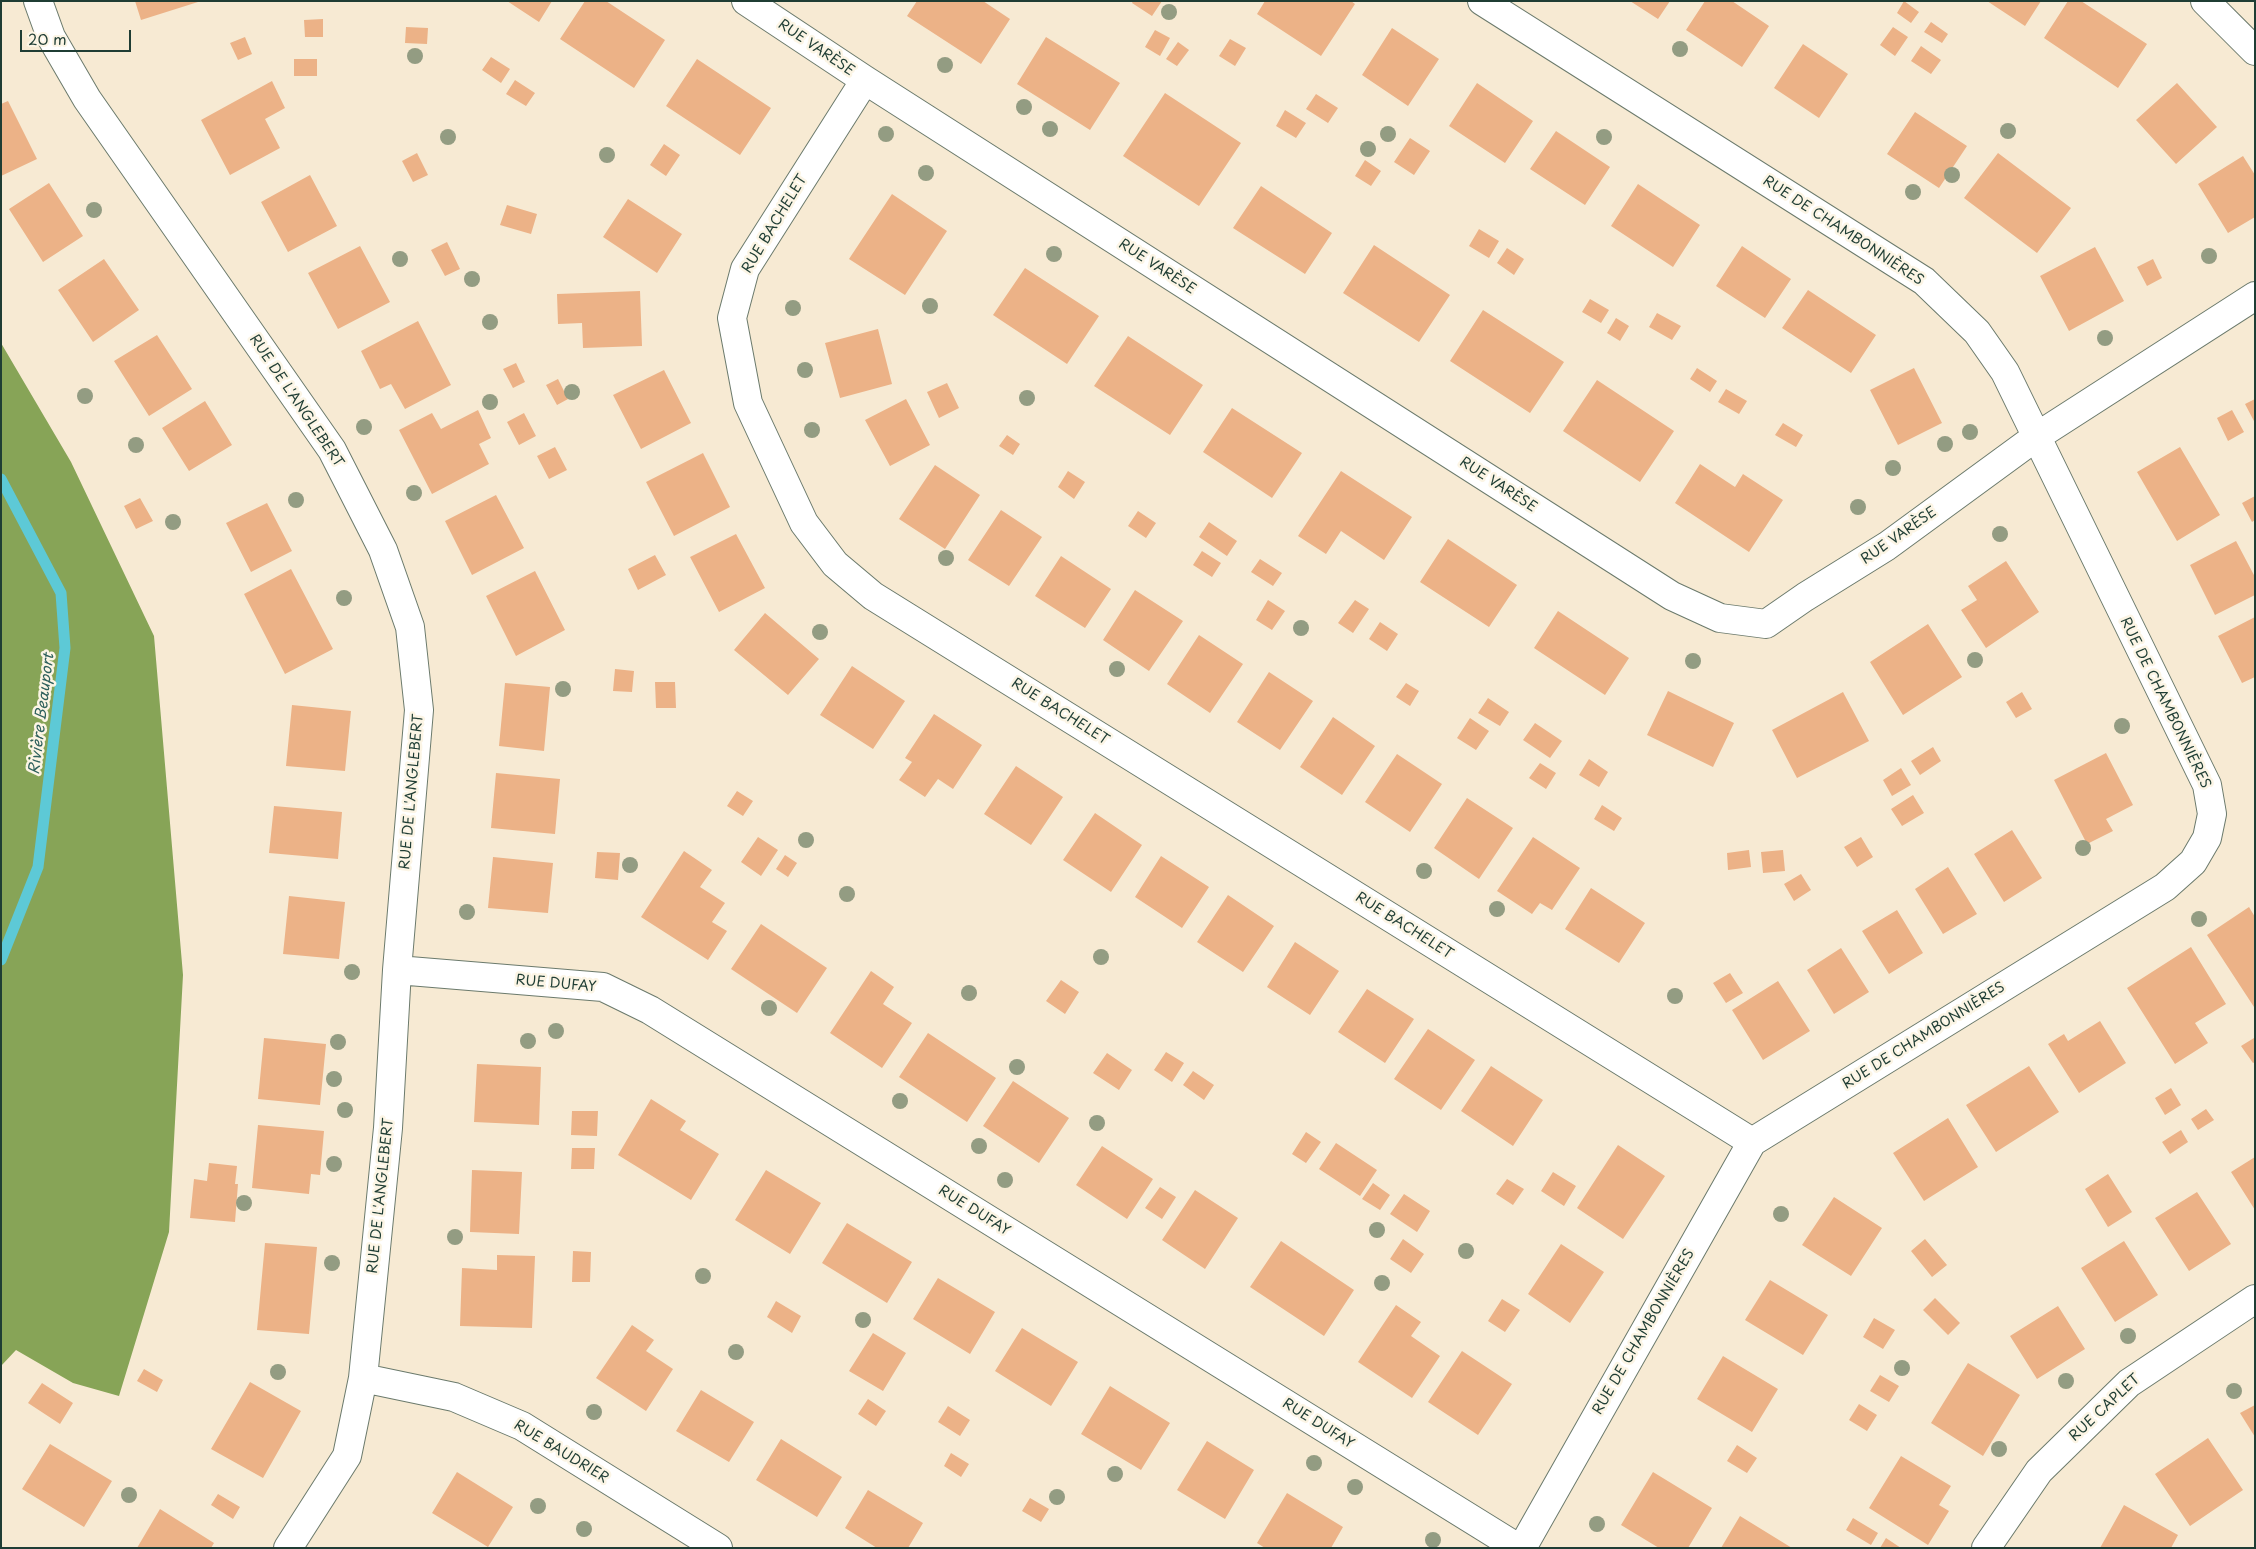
<!DOCTYPE html>
<meta charset="utf-8">
<style>
body{margin:0}
#map{position:relative;width:2256px;height:1549px;overflow:hidden;background:#f7ead3;font-family:"Playpen Sans",sans-serif}
canvas{display:block}
.frame{position:absolute;inset:0;border:2px solid #1f3d34;pointer-events:none}
.scale{position:absolute;left:20px;top:30px;width:111px;height:22px;box-sizing:border-box;border:2px solid #1f3d34;border-top:0;padding-left:6px;font-size:15px;line-height:18px;white-space:nowrap;color:#1f3d34;-webkit-text-stroke:4px #fcf5e5;paint-order:stroke}
</style>
<div id="map">
<canvas width="2256" height="1549"></canvas>
<div class="frame"></div>
<div class="scale">20 m</div>
</div>
<script>
const g = document.querySelector('canvas').getContext('2d');
g.lineJoin = 'round';
function fillPath(path, color) {
  g.fillStyle = color;
  g.fill(path, 'evenodd');
}
function poly(rows) {
  const path = new Path2D();
  for (const r of rows) {
    path.moveTo(r[0], r[1]);
    for (let i = 2; i < r.length; i += 2) path.lineTo(r[i], r[i + 1]);
  }
  return path;
}
function stroke(path, color, width, dash) {
  g.strokeStyle = color;
  g.lineWidth = width;
  g.lineCap = dash ? 'butt' : 'round';
  g.setLineDash(dash || []);
  g.stroke(path);
}
function write(font, color, halo, rows, align = 'center') {
  g.font = font + ' "Playpen Sans",sans-serif';
  g.lineWidth = 5;
  g.setLineDash([]);
  g.textBaseline = 'middle';
  g.strokeStyle = halo;
  g.fillStyle = color;
  for (const [text, x, y, turn = 0] of rows) {
    g.save();
    g.translate(x, y);
    g.rotate((+turn || 0) * Math.PI / 180);
    g.textAlign = isNaN(turn) ? turn : align;
    if (halo) g.strokeText(text, 0, 0);
    g.fillText(text, 0, 0);
    g.restore();
  }
}
fillPath(poly([
 [1,343,71,462,154,636,183,975,169,1232,119,1396,73,1383,16,1350,1,1366]
]), '#87a457');
stroke(poly([
 [1,479,61,593,65,648,38,867,1,960]
]), '#5dc9d6', 11);
fillPath(poly([
 [135,1,198,1,198,2,141,20],
 [507,1,552,1,539,22],
 [585,1,606,1,665,40,634,88,560,39],
 [917,1,983,1,1010,19,981,64,907,16],
 [1133,1,1162,1,1152,16,1132,3],
 [1265,1,1351,1,1355,4,1321,56,1257,14],
 [1630,1,1670,1,1658,19],
 [1705,1,1732,1,1769,26,1742,67,1686,30],
 [1904,1,1919,12,1911,23,1897,13],
 [1987,1,2041,1,2025,26],
 [2068,1,2081,1,2147,44,2118,88,2044,38],
 [323,19,323,37,305,37,304,20],
 [1931,22,1948,34,1942,43,1924,32],
 [406,27,428,28,427,44,405,43],
 [1893,27,1908,37,1895,56,1880,45],
 [1392,28,1439,59,1408,106,1362,75],
 [1155,30,1170,38,1160,56,1145,47],
 [245,37,252,54,238,60,230,43],
 [1046,37,1120,83,1090,130,1017,84],
 [1230,39,1246,48,1235,66,1219,56],
 [1178,42,1189,50,1177,66,1166,59],
 [1803,44,1848,74,1819,118,1774,88],
 [1921,46,1941,60,1931,74,1911,61],
 [491,57,510,69,501,83,482,70],
 [294,59,317,59,317,76,294,76],
 [697,59,771,108,740,155,666,106],
 [515,80,535,93,526,106,506,94],
 [272,81,285,108,265,119,280,148,230,175,201,120],
 [1477,83,1533,121,1505,163,1449,126],
 [2177,83,2217,127,2176,164,2136,120],
 [1165,93,1241,143,1199,206,1123,156],
 [1316,94,1338,108,1328,123,1306,109],
 [8,101,37,159,1,176,1,104],
 [1285,110,1306,123,1296,138,1276,126],
 [1915,112,1967,146,1939,188,1887,154],
 [1556,131,1610,167,1585,205,1530,169],
 [1410,138,1430,151,1414,175,1394,162],
 [664,144,680,155,666,176,650,165],
 [417,153,428,175,413,182,402,161],
 [1998,153,2071,208,2037,253,1964,198],
 [2243,156,2255,175,2255,217,2228,233,2198,184],
 [1365,160,1381,171,1371,186,1355,176],
 [310,175,337,226,288,252,261,202],
 [49,183,83,236,43,262,9,209],
 [1638,184,1700,225,1673,267,1611,226],
 [1261,186,1332,233,1305,274,1233,228],
 [892,194,947,231,905,295,849,259],
 [628,199,682,234,657,273,603,237],
 [507,205,537,214,531,234,500,225],
 [1479,229,1499,241,1489,258,1469,246],
 [447,242,460,269,445,276,431,250],
 [1374,245,1450,295,1419,342,1343,293],
 [360,246,390,302,338,329,308,273],
 [1742,246,1791,279,1765,318,1716,286],
 [2095,247,2124,301,2069,331,2040,276],
 [1507,248,1524,259,1514,275,1497,263],
 [104,259,139,310,93,342,58,290],
 [2153,259,2162,278,2147,286,2137,267],
 [1025,268,1099,316,1067,364,993,315],
 [1808,290,1876,335,1851,373,1782,328],
 [640,291,642,346,583,348,582,323,558,324,557,294],
 [1590,299,1609,310,1601,323,1582,312],
 [1483,310,1564,362,1530,413,1450,361],
 [1657,313,1681,326,1672,340,1649,327],
 [1616,318,1629,326,1620,341,1607,333],
 [418,321,451,385,405,409,391,384,380,389,361,351],
 [878,329,892,384,840,398,825,343],
 [157,335,192,389,149,416,114,361],
 [1128,336,1203,385,1170,435,1094,386],
 [516,363,525,382,513,388,503,369],
 [1697,368,1717,381,1710,392,1690,379],
 [1914,368,1942,423,1898,445,1870,390],
 [664,370,691,423,641,449,613,395],
 [558,379,568,399,557,405,546,385],
 [1597,380,1674,431,1640,482,1563,431],
 [947,383,959,408,939,418,927,392],
 [1726,389,1747,401,1739,414,1718,402],
 [906,399,930,445,890,466,865,420],
 [2255,399,2255,423,2245,404],
 [205,401,232,445,189,471,162,428],
 [1232,408,1302,453,1272,498,1203,452],
 [478,410,491,438,479,444,489,464,432,494,399,430,432,413,441,429],
 [2232,410,2244,432,2228,441,2217,418],
 [524,413,536,436,519,445,507,422],
 [1783,423,1803,435,1796,447,1775,435],
 [1007,435,1020,444,1013,455,999,446],
 [555,447,567,470,549,479,537,456],
 [2180,447,2220,515,2177,541,2137,472],
 [703,453,730,507,674,536,646,482],
 [1700,464,1735,487,1743,474,1783,500,1749,552,1675,503],
 [935,465,980,495,945,549,899,519],
 [1068,471,1085,482,1074,499,1058,487],
 [1341,471,1412,517,1384,560,1341,531,1326,554,1298,536],
 [496,495,524,548,472,575,445,521],
 [2255,496,2255,520,2252,522,2242,503],
 [140,498,153,521,136,529,124,506],
 [267,503,292,551,251,572,226,523],
 [1001,510,1042,537,1009,586,968,560],
 [1138,511,1156,523,1146,538,1128,526],
 [1209,522,1237,541,1227,556,1199,537],
 [736,534,765,588,719,612,690,557],
 [1448,539,1517,585,1489,627,1420,582],
 [2236,541,2255,577,2255,595,2215,615,2190,565],
 [1202,551,1221,563,1212,577,1193,565],
 [655,555,666,575,638,590,628,569],
 [1061,556,1111,589,1085,628,1035,596],
 [1260,559,1282,573,1273,586,1251,572],
 [2006,561,2039,612,1986,648,1961,610,1977,600,1968,586],
 [291,569,333,649,285,674,244,594],
 [535,571,565,630,516,656,486,596],
 [1135,590,1183,621,1149,671,1103,640],
 [1268,600,1285,611,1272,630,1256,620],
 [1355,600,1369,609,1353,633,1338,623],
 [1558,611,1629,658,1605,695,1534,648],
 [765,613,819,659,788,695,734,650],
 [2255,617,2255,677,2242,683,2218,636],
 [1380,622,1398,634,1387,651,1369,639],
 [1928,624,1962,677,1903,715,1870,662],
 [1199,635,1243,664,1210,713,1167,684],
 [852,666,905,701,873,749,820,715],
 [615,669,634,671,632,692,613,691],
 [1269,672,1313,701,1280,750,1237,722],
 [655,682,675,682,676,708,656,708],
 [505,683,550,687,544,751,499,746],
 [1406,683,1419,691,1410,706,1396,697],
 [1668,691,1734,723,1713,767,1647,735],
 [1843,692,1869,741,1797,778,1772,730],
 [2022,692,2032,709,2016,718,2006,702],
 [1488,698,1509,712,1500,726,1478,713],
 [292,705,351,711,345,771,286,766],
 [934,714,982,745,953,789,938,779,925,797,899,780,912,762,905,758],
 [1333,717,1375,746,1342,795,1300,767],
 [1470,718,1489,731,1476,750,1457,738],
 [1535,723,1562,741,1550,758,1523,740],
 [1933,747,1941,761,1920,775,1911,761],
 [2106,753,2133,805,2106,819,2113,831,2087,844,2054,780],
 [1397,754,1442,784,1410,832,1365,802],
 [1589,759,1608,772,1599,787,1579,775],
 [1540,763,1556,773,1546,789,1529,778],
 [1016,766,1063,797,1031,845,984,814],
 [1901,768,1911,785,1892,796,1883,780],
 [496,773,560,779,555,834,491,828],
 [737,791,753,801,743,816,727,806],
 [1913,795,1924,813,1902,826,1891,809],
 [1467,798,1513,828,1479,879,1434,848],
 [1602,805,1622,818,1614,831,1594,819],
 [274,806,342,812,338,859,269,853],
 [1095,813,1142,845,1111,892,1063,860],
 [2012,830,2042,878,2004,902,1974,854],
 [758,837,778,850,761,876,741,862],
 [1533,837,1580,868,1552,910,1540,903,1532,914,1497,891],
 [1861,837,1873,857,1857,867,1844,847],
 [1749,850,1751,867,1728,870,1727,853],
 [1783,850,1785,871,1763,873,1761,852],
 [684,851,712,870,700,887,725,903,712,922,727,931,708,960,641,917],
 [597,852,620,853,618,880,595,878],
 [785,855,797,863,788,877,776,869],
 [1161,856,1209,887,1182,928,1135,897],
 [493,857,553,863,548,913,488,908],
 [1948,867,1977,914,1943,934,1915,889],
 [1801,874,1811,890,1794,901,1784,884],
 [1591,888,1645,923,1619,963,1565,929],
 [1228,895,1274,926,1243,972,1197,942],
 [289,896,345,902,339,959,283,954],
 [2249,907,2255,917,2254,1007,2207,935],
 [1897,910,1923,953,1889,974,1862,931],
 [761,924,827,968,797,1013,731,969],
 [1295,942,1339,971,1310,1015,1267,987],
 [2191,947,2226,1004,2195,1023,2208,1043,2175,1064,2127,988],
 [1841,948,1869,992,1834,1014,1807,970],
 [871,971,894,987,883,1004,912,1023,882,1068,830,1033],
 [1730,973,1743,993,1726,1003,1713,983],
 [1061,980,1079,992,1065,1014,1046,1001],
 [1778,981,1810,1031,1763,1060,1732,1010],
 [1367,989,1414,1019,1385,1063,1338,1032],
 [2100,1021,2126,1063,2079,1093,2048,1044,2064,1034,2068,1041],
 [1428,1029,1475,1060,1441,1110,1394,1079],
 [928,1033,996,1078,967,1122,899,1077],
 [264,1038,326,1044,320,1105,258,1099],
 [2254,1038,2255,1062,2253,1063,2241,1046],
 [1166,1052,1184,1063,1172,1082,1154,1070],
 [1107,1053,1132,1070,1119,1090,1093,1073],
 [477,1064,541,1067,539,1125,474,1122],
 [1491,1066,1543,1100,1513,1146,1461,1111],
 [2029,1066,2059,1112,1996,1152,1966,1105],
 [1193,1071,1214,1085,1204,1100,1183,1085],
 [1013,1081,1069,1118,1039,1163,983,1126],
 [2171,1088,2181,1105,2165,1115,2155,1098],
 [651,1099,686,1121,680,1130,719,1154,691,1200,618,1155],
 [2206,1109,2214,1120,2198,1130,2191,1119],
 [572,1111,598,1111,597,1136,571,1135],
 [1948,1118,1978,1167,1924,1201,1893,1153],
 [258,1125,324,1131,320,1175,311,1174,309,1194,252,1188],
 [2181,1130,2188,1142,2170,1154,2162,1142],
 [1306,1132,1321,1142,1306,1163,1292,1154],
 [1336,1143,1377,1170,1360,1196,1319,1169],
 [1618,1145,1665,1176,1623,1239,1577,1208],
 [1102,1146,1153,1179,1127,1219,1076,1185],
 [572,1148,595,1148,594,1169,571,1169],
 [2255,1157,2255,1210,2231,1172],
 [209,1163,237,1166,235,1184,238,1184,235,1222,190,1218,194,1179,207,1181],
 [472,1170,522,1172,519,1234,470,1232],
 [766,1170,821,1203,790,1254,735,1220],
 [1553,1172,1576,1186,1564,1206,1541,1191],
 [2108,1174,2132,1212,2108,1227,2085,1189],
 [1507,1179,1524,1189,1513,1205,1496,1194],
 [1373,1183,1390,1195,1380,1210,1362,1199],
 [1160,1187,1176,1197,1162,1219,1145,1208],
 [1195,1190,1238,1218,1205,1269,1162,1240],
 [2197,1192,2231,1244,2189,1271,2155,1218],
 [1404,1194,1430,1211,1417,1232,1390,1214],
 [1834,1197,1882,1228,1851,1276,1802,1245],
 [847,1223,912,1262,887,1303,822,1263],
 [1403,1239,1424,1254,1411,1273,1390,1259],
 [1925,1239,1947,1265,1932,1277,1911,1251],
 [1281,1241,1354,1290,1324,1336,1250,1287],
 [2124,1241,2158,1295,2115,1322,2081,1268],
 [265,1243,317,1247,309,1334,257,1330],
 [1561,1244,1604,1272,1570,1323,1528,1294],
 [573,1251,591,1252,590,1282,572,1282],
 [497,1255,535,1256,532,1328,460,1326,462,1268,497,1270],
 [938,1278,995,1312,970,1354,913,1319],
 [1770,1280,1828,1315,1803,1355,1745,1320],
 [1935,1298,1960,1323,1948,1335,1923,1310],
 [1502,1299,1520,1310,1505,1332,1488,1321],
 [776,1301,801,1316,792,1333,767,1317],
 [1396,1305,1421,1322,1411,1336,1440,1356,1412,1398,1358,1362],
 [2058,1306,2085,1349,2037,1379,2010,1336],
 [1874,1318,1895,1330,1883,1349,1863,1337],
 [632,1325,654,1340,646,1351,673,1369,646,1411,596,1378],
 [1022,1328,1078,1362,1051,1406,995,1371],
 [873,1333,906,1353,883,1391,849,1371],
 [1462,1351,1512,1384,1478,1435,1428,1402],
 [1723,1356,1778,1389,1752,1432,1697,1399],
 [1968,1363,2020,1395,1983,1456,1931,1423],
 [144,1369,163,1380,157,1392,137,1381],
 [1880,1375,1899,1386,1889,1402,1870,1391],
 [250,1382,301,1411,263,1478,211,1449],
 [42,1383,73,1403,60,1424,28,1403],
 [1110,1386,1170,1423,1141,1470,1081,1434],
 [701,1390,754,1422,729,1462,676,1431],
 [868,1399,886,1411,876,1426,858,1414],
 [1859,1404,1877,1415,1867,1431,1849,1420],
 [2255,1405,2255,1437,2240,1413],
 [948,1406,970,1420,960,1436,938,1422],
 [2208,1438,2243,1490,2190,1526,2155,1474],
 [781,1439,842,1477,817,1517,756,1480],
 [1207,1441,1254,1470,1225,1519,1177,1490],
 [50,1444,112,1481,84,1527,22,1489],
 [1737,1445,1757,1458,1747,1473,1727,1461],
 [951,1453,969,1464,961,1477,944,1466],
 [1901,1456,1951,1486,1939,1505,1949,1511,1928,1545,1869,1508],
 [457,1472,513,1507,488,1547,432,1513],
 [1653,1472,1712,1508,1688,1548,1659,1548,1621,1525],
 [868,1490,923,1523,908,1548,877,1548,845,1528],
 [1287,1493,1343,1527,1331,1548,1265,1548,1257,1543],
 [218,1494,240,1507,233,1519,211,1505],
 [1030,1498,1049,1509,1041,1522,1022,1511],
 [2124,1505,2178,1535,2171,1548,2100,1548],
 [160,1509,214,1543,211,1548,137,1548],
 [1740,1516,1792,1548,1721,1548],
 [1853,1518,1878,1533,1871,1545,1846,1530],
 [1886,1538,1901,1548,1880,1548]
]), '#ecb287');
const minor = poly([
 [38,1,51,37,87,99,332,450,383,550,410,627,419,710,397,970,388,1128,363,1378,347,1456,288,1548],
 [746,1,865,80,1672,596,1720,618,1766,624,1805,597,1887,546,2036,437,2255,296],
 [1482,1,1924,281,1977,332,2005,372,2207,785,2212,814,2207,838,2193,862,2165,887,1752,1142,1522,1548],
 [2205,1,2255,51],
 [865,80,745,269,732,318,748,403,804,523,835,564,873,596,1752,1142],
 [397,970,603,987,650,1010,1518,1548],
 [363,1378,454,1397,522,1426,718,1548],
 [1986,1548,2039,1471,2129,1383,2255,1299]
]);
stroke(minor, '#6b7a6c', 30);
stroke(minor, '#fff', 28);
g.fillStyle = '#939c82';
for (const [x, y] of [
 [1169,12],
 [1680,49],
 [415,56],
 [945,65],
 [1024,107],
 [1050,129],
 [2008,131],
 [886,134],
 [1388,134],
 [448,137],
 [1604,137],
 [1368,149],
 [607,155],
 [926,173],
 [1952,175],
 [1913,192],
 [94,210],
 [1054,254],
 [2209,256],
 [400,259],
 [472,279],
 [930,306],
 [793,308],
 [490,322],
 [2105,338],
 [805,370],
 [572,392],
 [85,396],
 [1027,398],
 [490,402],
 [364,427],
 [812,430],
 [1970,432],
 [1945,444],
 [136,445],
 [1893,468],
 [414,493],
 [296,500],
 [1858,507],
 [173,522],
 [2000,534],
 [946,558],
 [344,598],
 [1301,628],
 [820,632],
 [1975,660],
 [1693,661],
 [1117,669],
 [563,689],
 [2122,726],
 [806,840],
 [2083,848],
 [630,865],
 [1424,871],
 [847,894],
 [1497,909],
 [467,912],
 [2199,919],
 [1101,957],
 [352,972],
 [969,993],
 [1675,996],
 [769,1008],
 [556,1031],
 [528,1041],
 [338,1042],
 [1017,1067],
 [334,1079],
 [900,1101],
 [345,1110],
 [1097,1123],
 [979,1146],
 [334,1164],
 [1005,1180],
 [244,1203],
 [1781,1214],
 [1377,1230],
 [455,1237],
 [1466,1251],
 [332,1263],
 [703,1276],
 [1382,1283],
 [863,1320],
 [2128,1336],
 [736,1352],
 [1902,1368],
 [278,1372],
 [2066,1381],
 [2234,1391],
 [594,1412],
 [1999,1449],
 [1314,1463],
 [1115,1474],
 [1355,1487],
 [129,1495],
 [1057,1497],
 [538,1506],
 [1597,1524],
 [584,1529],
 [1433,1540]
]) {
  g.beginPath();
  g.arc(x, y, 8, 0, 2 * Math.PI);
  g.fill();
}
write('14px', '#1f3d34', '#fcf5e5', [
 ["RUE VARÈSE",816,48,34],
 ["RUE BACHELET",775,224,-59],
 ["RUE DE CHAMBONNIÈRES",1843,231,33],
 ["RUE VARÈSE",1157,267,33],
 ["RUE DE L'ANGLEBERT",296,401,56],
 ["RUE VARÈSE",1498,485,33],
 ["RUE VARÈSE",1899,536,-35],
 ["RUE DE CHAMBONNIÈRES",2165,703,64],
 ["RUE BACHELET",1060,712,32],
 ["RUE DE L'ANGLEBERT",412,792,-85],
 ["RUE BACHELET",1404,926,32],
 ["RUE DUFAY",556,984,5],
 ["RUE DE CHAMBONNIÈRES",1924,1036,-32],
 ["RUE DE L'ANGLEBERT",381,1196,-84],
 ["RUE DUFAY",974,1211,32],
 ["RUE DE CHAMBONNIÈRES",1644,1332,-60],
 ["RUE CAPLET",2105,1408,-43],
 ["RUE DUFAY",1318,1424,32],
 ["RUE BAUDRIER",561,1452,31]
]);
write('italic 15px', '#2e605c', '#fcf5e5', [
 ["Rivière Beauport",42,714,-83]
]);
</script>
